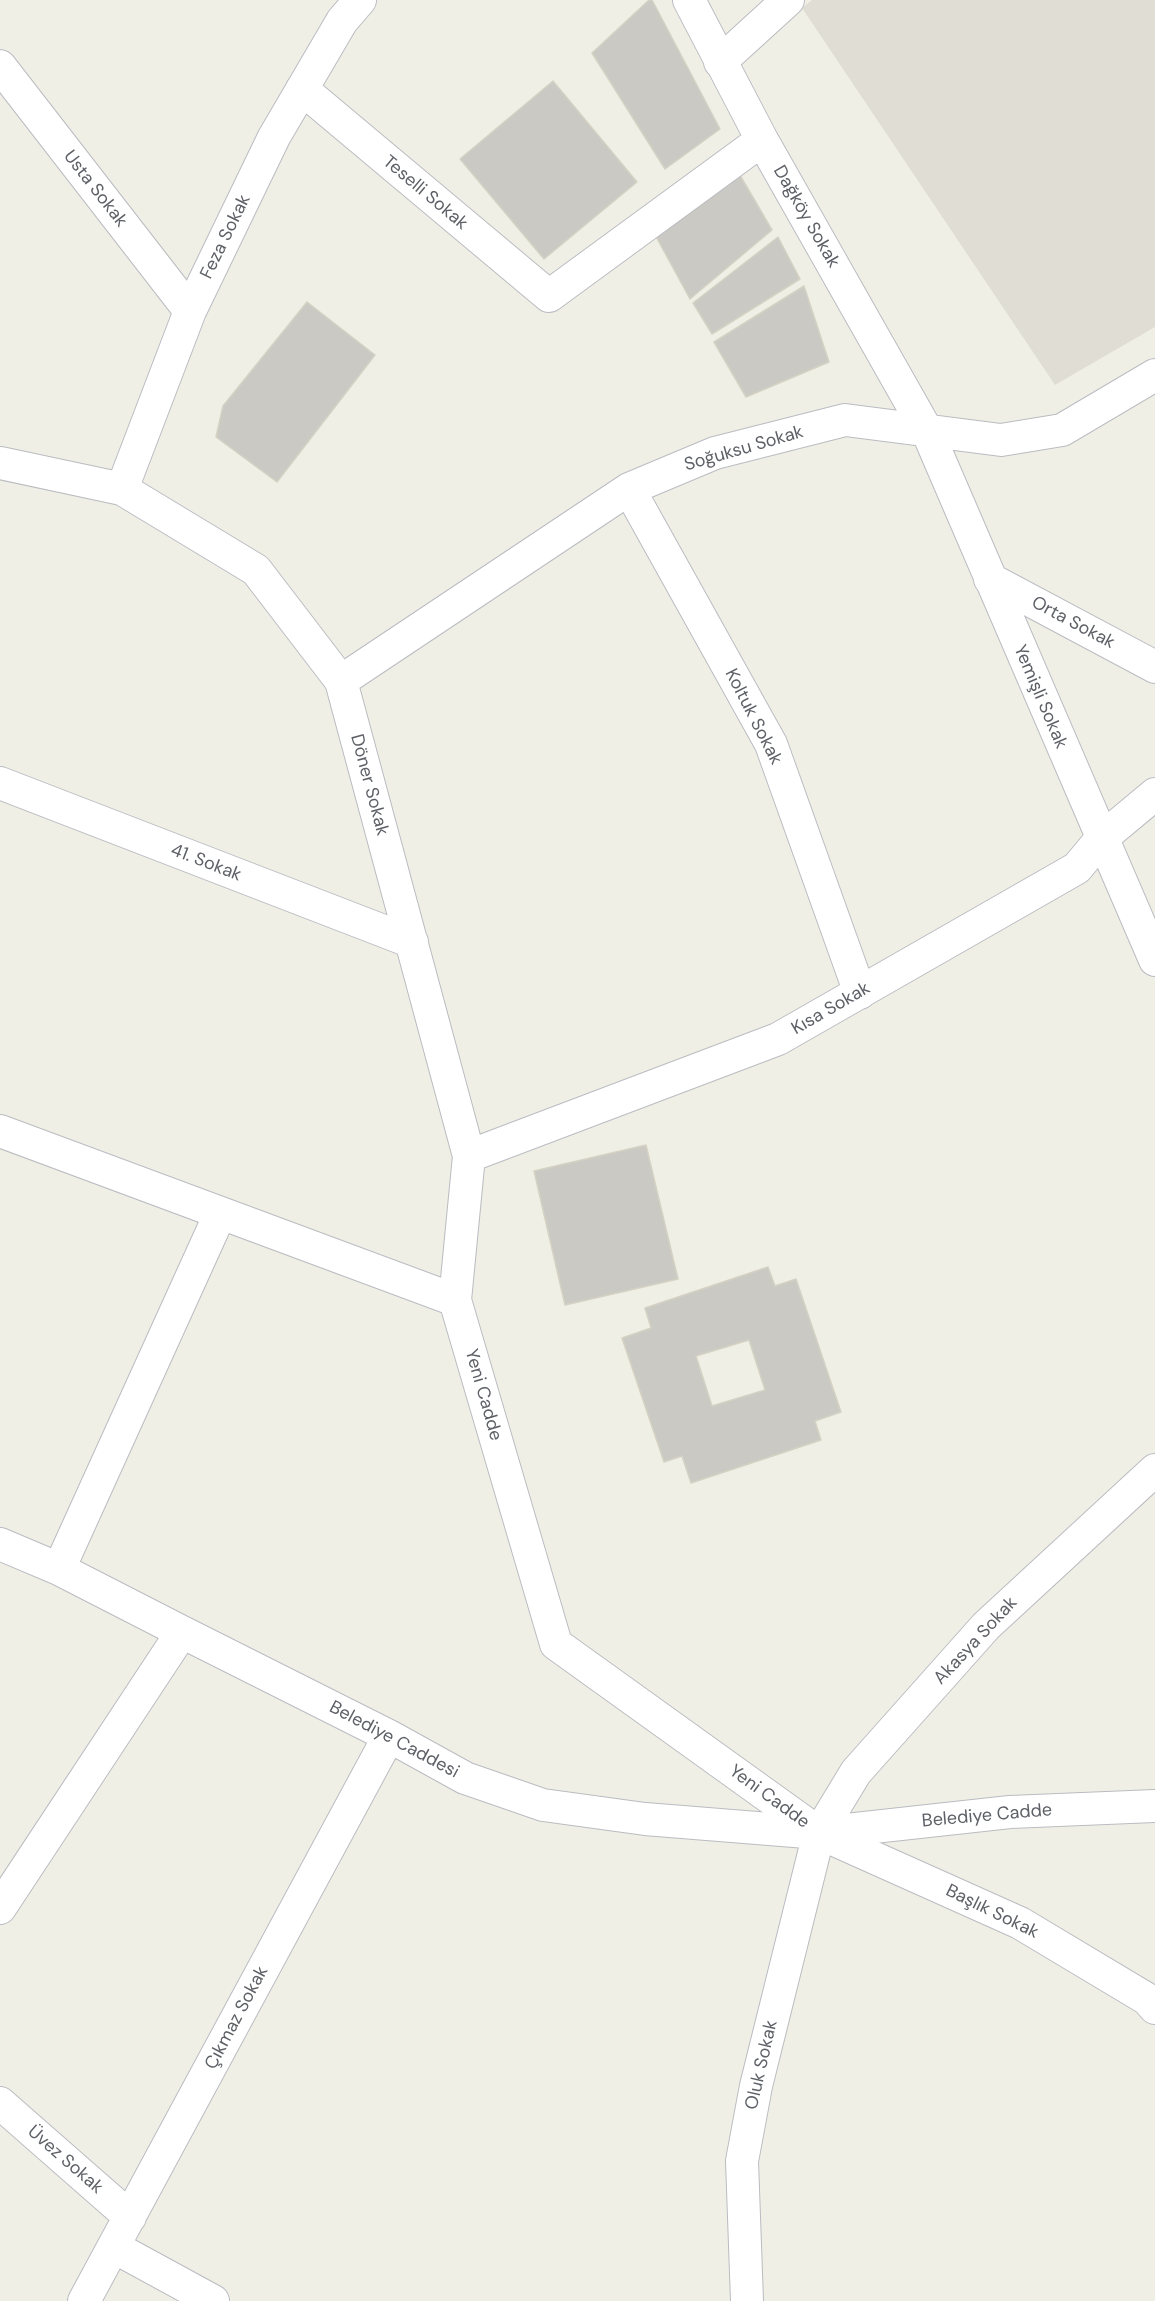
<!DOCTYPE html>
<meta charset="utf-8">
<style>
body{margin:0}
canvas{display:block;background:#f0efe6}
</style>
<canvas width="1155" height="2301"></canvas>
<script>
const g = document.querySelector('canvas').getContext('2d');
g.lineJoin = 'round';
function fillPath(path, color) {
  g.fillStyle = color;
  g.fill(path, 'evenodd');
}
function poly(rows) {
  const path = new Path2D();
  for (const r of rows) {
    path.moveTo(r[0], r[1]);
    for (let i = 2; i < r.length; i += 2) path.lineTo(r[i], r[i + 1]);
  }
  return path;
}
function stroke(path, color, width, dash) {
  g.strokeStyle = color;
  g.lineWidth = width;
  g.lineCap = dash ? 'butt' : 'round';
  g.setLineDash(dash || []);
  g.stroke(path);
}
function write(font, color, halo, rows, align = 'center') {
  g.font = font + ' "DM Sans",sans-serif';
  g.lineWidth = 4.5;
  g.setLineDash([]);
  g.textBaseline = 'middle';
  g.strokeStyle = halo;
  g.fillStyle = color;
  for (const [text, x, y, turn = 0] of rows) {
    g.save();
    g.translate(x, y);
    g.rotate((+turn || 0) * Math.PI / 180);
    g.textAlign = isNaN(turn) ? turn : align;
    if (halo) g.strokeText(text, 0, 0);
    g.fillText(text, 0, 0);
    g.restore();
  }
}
fillPath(poly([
 [812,0,1155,0,1155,327,1055,385,802,8]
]), '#e0ded4');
const building = poly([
 [649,0,652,0,720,129,665,169,592,53,649,0],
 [553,81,637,182,544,259,460,159,553,81],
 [737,170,772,230,690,299,654,233,737,170],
 [778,237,800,279,712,334,693,303,778,237],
 [804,286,829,362,746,397,714,342,804,286],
 [307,302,375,355,277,482,216,437,223,406,307,302],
 [646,1145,678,1279,565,1305,534,1171,646,1145],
 [768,1267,775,1286,796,1279,841,1412,815,1421,821,1440,691,1483,682,1456,664,1462,622,1338,651,1328,645,1308,768,1267],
 [749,1340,765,1390,712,1406,696,1356,749,1340]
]);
fillPath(building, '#cbc9c3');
stroke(building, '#d5d2c4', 1.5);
const street = poly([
 [689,0,762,140,928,433,1155,960],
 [720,62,788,0],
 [0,66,190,311],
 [302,89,549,296,762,140],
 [0,463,122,489,256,570,341,681,469,1156,455,1300],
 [122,489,190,311,274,137,342,21,360,0],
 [629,489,771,744,860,993],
 [990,579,1155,667],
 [341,681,629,489,715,453,845,420,1001,440,1062,430,1155,375],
 [0,783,412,942],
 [0,1131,455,1300,556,1644,819,1833,1020,1923,1147,1999,1155,2008],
 [469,1156,778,1039,1077,868,1101,839,1155,794],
 [0,1544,59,1569,182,1632,389,1736,465,1778,543,1805,645,1819,819,1833,1010,1812,1155,1806],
 [59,1569,220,1214],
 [0,1908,182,1632],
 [0,2103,130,2217],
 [114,2247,213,2301],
 [84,2301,389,1736],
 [747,2301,742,2161,756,2086,819,1833,856,1772,986,1626,1155,1470]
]);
stroke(street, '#babcc1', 34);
stroke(street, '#fff', 32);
write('18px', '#5d6066', '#fff', [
 ["Usta Sokak",95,189,52],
 ["Teselli Sokak",425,193,40],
 ["Dağköy Sokak",806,217,60],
 ["Feza Sokak",226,237,-64],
 ["Soğuksu Sokak",744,449,-16],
 ["Orta Sokak",1073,623,28],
 ["Yemişli Sokak",1040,697,67],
 ["Koltuk Sokak",753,717,63],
 ["Döner Sokak",369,785,75],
 ["41. Sokak",206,863,21],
 ["Kısa Sokak",831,1009,-30],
 ["Yeni Cadde",483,1395,74],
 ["Akasya Sokak",976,1641,-47],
 ["Belediye Caddesi",394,1740,28],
 ["Yeni Cadde",769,1797,36],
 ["Belediye Cadde",987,1816,-5],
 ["Başlık Sokak",992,1912,26],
 ["Çıkmaz Sokak",237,2018,-62],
 ["Oluk Sokak",762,2065,-77],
 ["Üvez Sokak",65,2160,41]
]);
</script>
